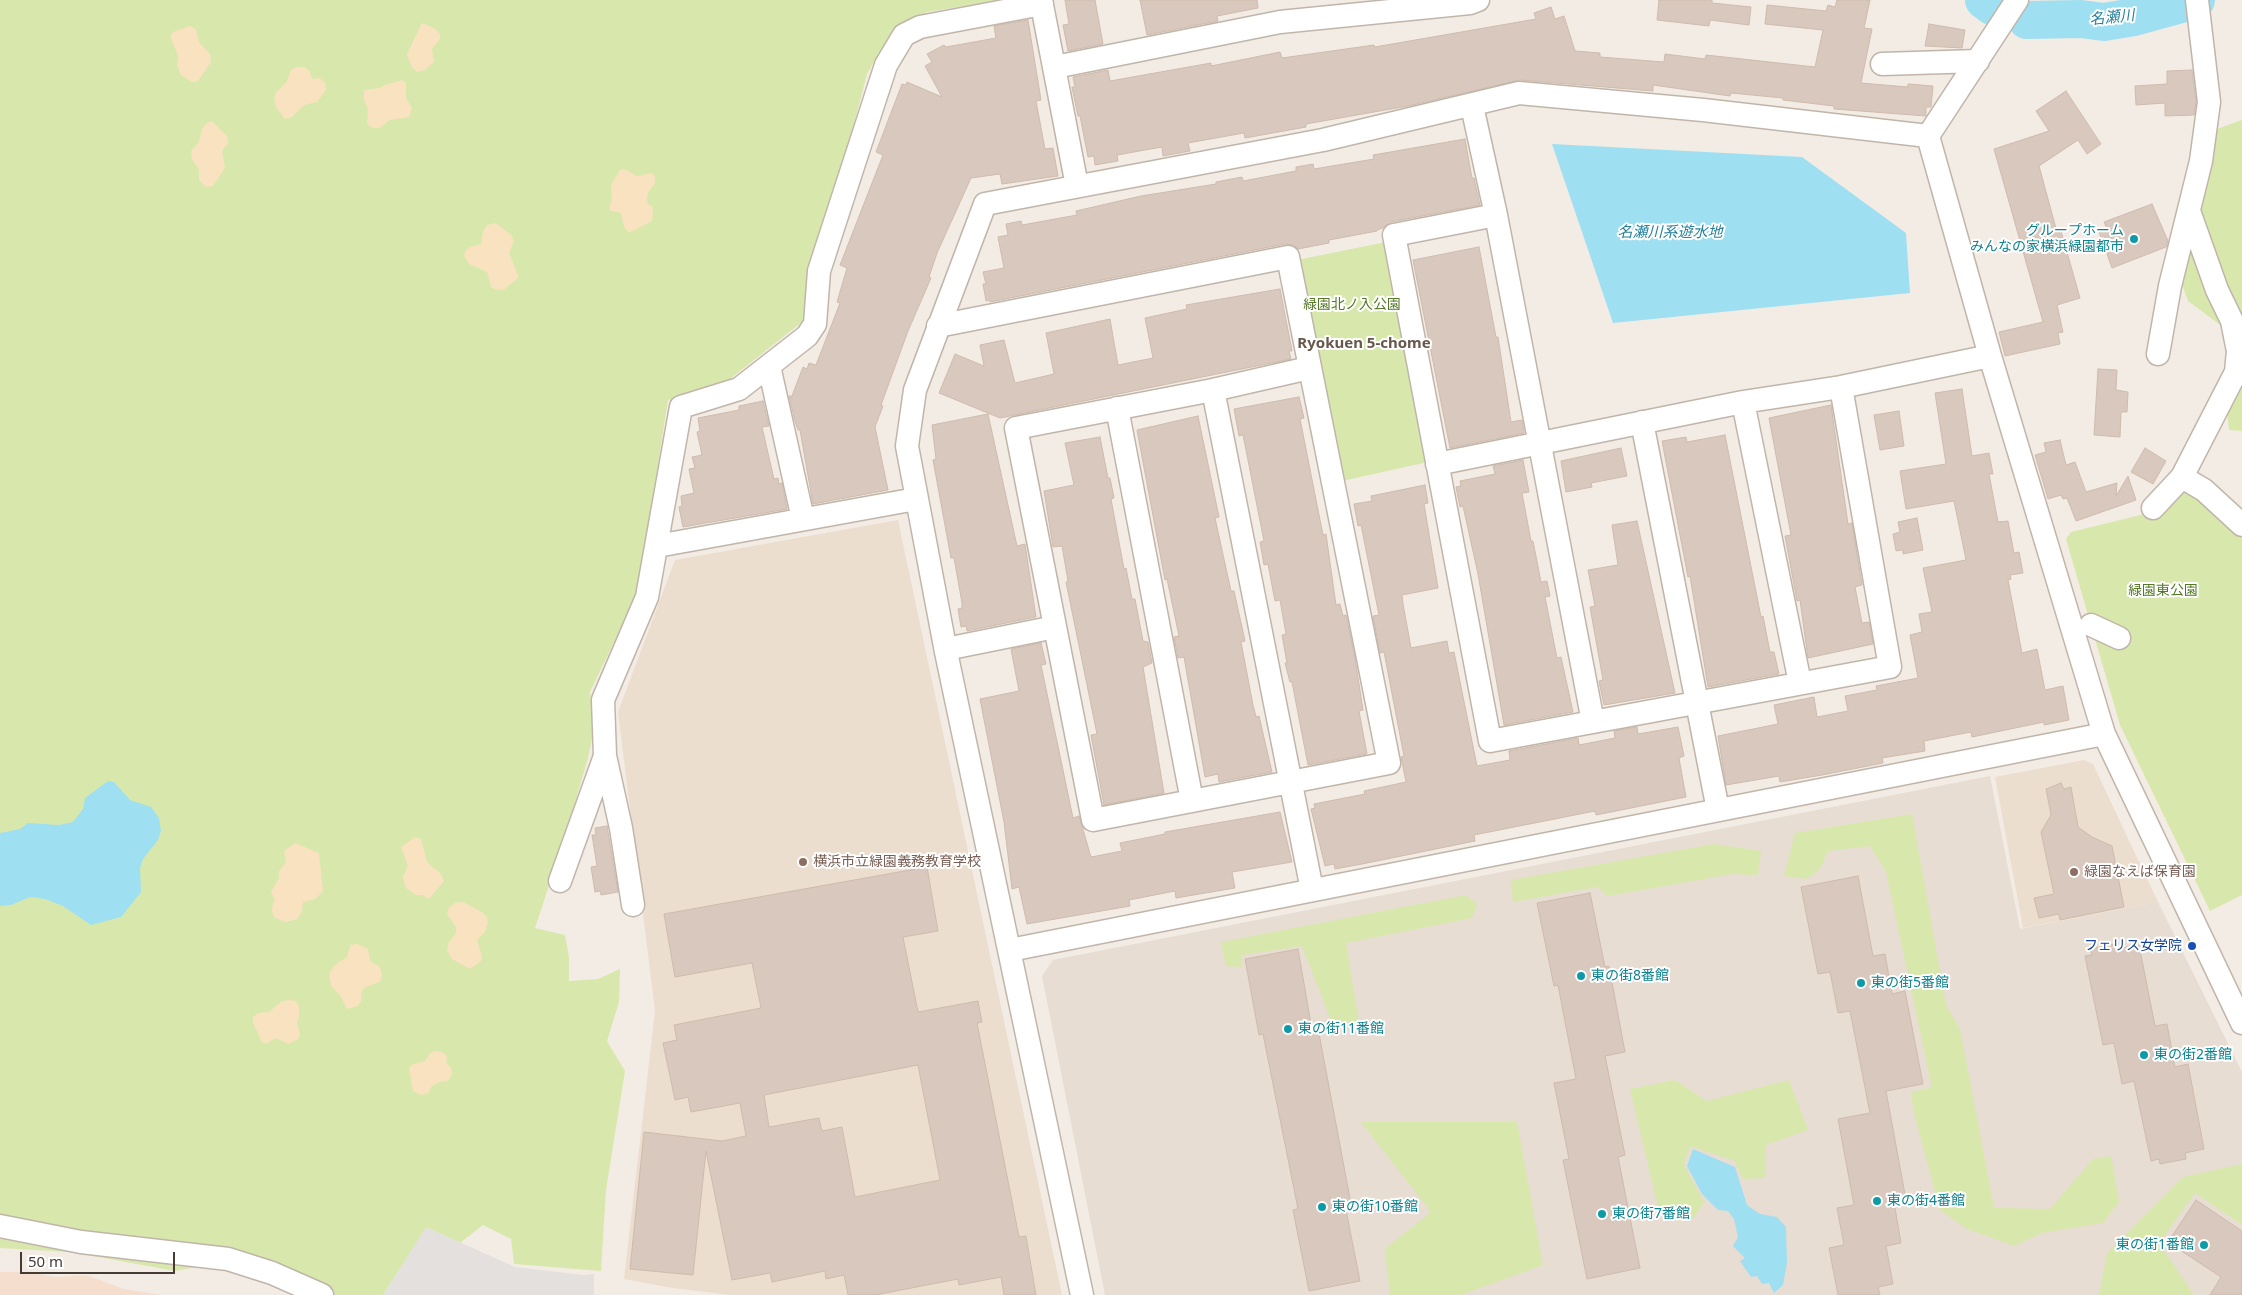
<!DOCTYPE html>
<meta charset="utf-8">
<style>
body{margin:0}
#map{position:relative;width:2242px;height:1295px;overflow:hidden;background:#f3ece4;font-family:"Noto Sans",sans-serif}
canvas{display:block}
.scale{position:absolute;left:20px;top:1252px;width:155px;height:22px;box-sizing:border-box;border:2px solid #453b34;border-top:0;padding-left:6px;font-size:15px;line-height:18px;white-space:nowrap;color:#453b34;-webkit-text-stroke:4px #fff;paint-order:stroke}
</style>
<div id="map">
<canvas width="2242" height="1295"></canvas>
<div class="scale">50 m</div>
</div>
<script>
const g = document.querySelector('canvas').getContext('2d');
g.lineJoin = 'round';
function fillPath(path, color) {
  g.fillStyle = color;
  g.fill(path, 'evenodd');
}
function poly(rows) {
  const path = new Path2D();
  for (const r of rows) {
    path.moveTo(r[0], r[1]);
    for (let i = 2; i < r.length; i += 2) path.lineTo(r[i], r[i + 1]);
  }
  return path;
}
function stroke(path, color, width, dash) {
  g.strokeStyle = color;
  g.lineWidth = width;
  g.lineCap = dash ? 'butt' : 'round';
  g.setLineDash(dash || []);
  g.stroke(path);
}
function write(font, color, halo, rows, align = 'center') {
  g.font = font + ' "Noto Sans","Noto Sans JP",sans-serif';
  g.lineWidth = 4;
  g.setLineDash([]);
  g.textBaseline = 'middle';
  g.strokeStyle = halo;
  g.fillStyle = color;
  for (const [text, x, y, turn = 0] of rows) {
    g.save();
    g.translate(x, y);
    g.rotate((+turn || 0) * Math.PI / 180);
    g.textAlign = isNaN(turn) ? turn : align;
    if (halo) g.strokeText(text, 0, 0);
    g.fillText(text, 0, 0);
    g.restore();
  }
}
fillPath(poly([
 [1990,776,2020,929,2158,902,2242,1072,2242,1295,1105,1295,1042,976,1053,960]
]), '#e7ddd2');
fillPath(poly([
 [0,1272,28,1272,55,1277,86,1275,124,1289,162,1295,0,1295]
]), '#f6decf');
fillPath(poly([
 [898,520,1062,1295,730,1295,672,1288,624,1279,655,1011,618,712,675,560],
 [2084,760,2093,764,2158,902,2023,928,1995,777]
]), '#ecdece');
fillPath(poly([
 [0,0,999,0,927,12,894,29,867,74,802,322,730,379,668,400,638,592,590,692,594,729,588,758,564,840,535,928,565,935,569,957,569,981,598,979,620,969,619,1002,607,1041,625,1071,606,1190,601,1271,514,1264,511,1239,483,1225,460,1243,426,1228,383,1295,316,1295,224,1262,175,1271,71,1252,0,1248],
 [2242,120,2242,333,2223,327,2188,301,2179,276,2186,239,2217,129],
 [1386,242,1428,462,1342,481,1297,260],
 [2242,379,2242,431,2229,430,2226,399],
 [2192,488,2242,532,2242,895,2210,911,2120,725,2066,539,2071,532,2161,510,2183,489],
 [1912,814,1946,1005,1960,1029,1994,1208,2050,1209,2093,1159,2111,1156,2119,1202,2103,1223,2042,1233,2014,1246,1967,1229,1940,1210,1914,1113,1911,1092,1932,1087,1886,872,1870,846,1828,851,1820,869,1807,879,1784,876,1795,833],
 [1714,844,1761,851,1758,875,1732,874,1608,896,1597,887,1513,902,1511,880],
 [1466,895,1477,904,1472,918,1346,943,1359,1023,1334,1028,1302,946,1242,955,1242,967,1226,966,1221,942],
 [1675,1080,1707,1101,1789,1080,1808,1130,1766,1145,1765,1178,1743,1179,1735,1161,1690,1146,1684,1165,1704,1202,1694,1218,1659,1211,1630,1089],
 [1361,1122,1517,1122,1543,1265,1461,1295,1390,1295,1385,1249,1431,1212],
 [2242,1164,2242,1225,2195,1193,2159,1243,2194,1295,2099,1295,2107,1253,2183,1177]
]), '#d8e8ac');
fillPath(poly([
 [422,23,434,28,440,34,440,39,432,49,434,62,425,70,417,72,412,68,407,54],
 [190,26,196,29,199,42,210,54,211,62,198,81,192,82,181,75,177,65,178,56,170,36,173,32],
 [296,67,305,67,310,72,312,79,320,78,325,83,326,90,317,102,304,105,292,117,285,119,276,107,274,98,276,92,286,83,291,70],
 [402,80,406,83,406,98,412,108,409,117,390,120,379,128,373,128,367,124,368,109,364,100,364,90,380,88,385,85],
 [212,121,227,136,228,143,222,151,225,168,213,186,206,187,199,180,199,170,192,159,191,151,199,142,202,129,207,123],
 [624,169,637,176,652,173,655,177,655,183,648,193,647,199,648,204,653,207,652,221,629,233,624,227,621,213,609,210,612,199,611,185,620,170],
 [496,223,511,235,514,241,509,253,519,277,505,289,497,290,491,287,487,272,469,264,464,256,465,251,470,247,481,244,483,232,487,225],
 [415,837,421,839,427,862,441,874,444,881,429,899,422,895,416,895,406,888,403,877,408,866,401,847],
 [295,843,319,853,323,891,315,899,303,902,302,912,297,919,286,922,275,918,273,915,272,909,274,899,271,892,279,878,279,871,286,862,284,851],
 [463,902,482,912,487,917,488,923,485,932,477,940,482,956,481,961,470,969,452,959,447,950,449,942,456,933,456,927,447,914,449,907,455,903],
 [357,944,368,949,370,961,380,967,382,976,380,982,365,987,361,992,361,1001,358,1006,347,1009,340,995,331,986,329,973,336,964,347,957,350,945],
 [290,1000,296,1001,299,1006,299,1018,297,1021,300,1035,298,1039,289,1044,276,1038,266,1044,262,1042,253,1023,253,1017,258,1013,269,1012,282,1001],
 [434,1051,442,1052,447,1056,446,1062,451,1068,452,1074,448,1081,439,1082,432,1086,428,1093,421,1095,413,1091,409,1068,413,1064,425,1061,430,1053]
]), '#f9e2bf');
fillPath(poly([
 [426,1227,515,1267,584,1275,594,1274,594,1295,383,1295]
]), '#e3e0dd');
fillPath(poly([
 [1552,144,1802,157,1906,233,1910,293,1613,323],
 [108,781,114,782,130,800,151,807,159,818,161,831,158,840,143,859,140,868,141,892,121,917,91,925,63,906,45,899,30,897,11,905,0,906,0,833,20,829,28,823,59,825,73,822,83,809,85,798],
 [1693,1149,1735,1167,1747,1205,1760,1214,1777,1217,1786,1227,1787,1263,1783,1285,1774,1293,1769,1283,1762,1284,1757,1276,1751,1277,1740,1261,1745,1258,1733,1246,1738,1237,1734,1219,1728,1211,1718,1210,1702,1194,1687,1166]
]), '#9fdff2');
stroke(poly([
 [1984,0,1992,6],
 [2027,20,2081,19,2104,22,2134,17,2196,0]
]), '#9fdff2', 38);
const building = poly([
 [1065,0,1095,0,1103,44,1068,51,1063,25,1069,24,1065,0],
 [1140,0,1257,0,1258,8,1217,16,1218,21,1147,35,1140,0],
 [1659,0,1712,0,1712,3,1751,7,1749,25,1710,20,1709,26,1657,20,1659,0],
 [1837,0,1870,0,1864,28,1872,29,1861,83,1908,87,1908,84,1933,86,1931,107,1926,107,1926,116,1834,109,1834,106,1783,100,1783,98,1731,93,1730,96,1653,85,1653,91,1520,80,1408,106,1306,124,1306,127,1245,138,1244,133,1188,143,1190,151,1163,156,1162,147,1117,155,1118,161,1095,165,1094,156,1088,157,1080,116,1078,116,1072,87,1075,87,1073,77,1108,70,1110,81,1211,63,1211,66,1280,52,1282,58,1374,45,1375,47,1536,19,1534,13,1551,7,1555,19,1564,16,1575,51,1600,53,1600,57,1664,62,1665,54,1705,59,1706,55,1815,67,1823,30,1765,24,1767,5,1826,11,1828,5,1835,7,1837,0],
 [1028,20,1041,100,1036,101,1045,149,1053,148,1058,176,1002,184,1000,174,971,178,937,253,929,277,931,278,908,331,881,405,883,406,875,427,888,490,813,504,800,430,798,430,795,421,789,396,792,396,803,367,807,369,809,363,816,365,840,303,837,302,847,268,840,265,883,155,876,152,902,84,906,85,907,82,942,97,925,66,932,62,927,54,944,45,946,47,996,38,994,26,1028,20],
 [1929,24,1965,30,1962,48,1925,46,1929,24],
 [2192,70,2196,102,2194,115,2165,116,2165,103,2136,105,2135,86,2167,84,2167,71,2192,70],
 [2066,91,2101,144,2087,154,2078,140,2039,166,2057,232,2061,231,2080,298,2057,305,2063,332,2058,333,2060,344,2005,356,1999,332,2043,322,1994,149,2049,131,2036,111,2066,91],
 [1465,139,1472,178,1474,178,1480,205,1391,222,1383,228,1377,230,1377,231,1329,240,1329,243,1298,249,1293,245,1285,244,990,302,990,300,986,301,983,284,986,284,983,272,1004,268,998,237,1008,235,1006,224,1021,221,1022,225,1077,215,1076,211,1141,196,1216,184,1216,182,1242,177,1243,181,1296,171,1296,167,1313,164,1314,169,1374,159,1373,155,1465,139],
 [2152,204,2168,241,2166,247,2112,268,2099,232,2107,229,2104,222,2152,204],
 [1479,247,1496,337,1498,337,1511,422,1522,420,1524,433,1450,448,1413,260,1479,247],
 [1280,289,1292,351,1289,351,1291,359,1000,418,939,393,955,354,984,366,980,345,1004,340,1015,383,1054,374,1046,333,1110,319,1118,365,1153,358,1145,318,1187,309,1186,305,1280,289],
 [2098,369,2117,370,2116,390,2128,392,2127,412,2121,412,2120,437,2094,435,2098,369],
 [1962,389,1972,456,1989,453,1993,474,1989,474,1998,522,2008,521,2014,553,2019,552,2023,573,2010,575,2011,579,2008,580,2022,653,2037,649,2045,690,2063,686,2069,720,2044,725,2044,722,1972,737,1971,732,1924,741,1925,751,1882,758,1883,763,1822,775,1780,782,1779,776,1726,785,1718,736,1778,724,1774,705,1814,697,1817,717,1848,711,1845,696,1877,690,1876,686,1918,678,1910,635,1922,632,1919,614,1932,612,1923,568,1966,560,1954,501,1906,509,1900,471,1946,464,1935,393,1962,389],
 [1299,397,1304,418,1300,419,1323,535,1326,534,1336,605,1340,604,1343,616,1346,615,1355,658,1363,710,1359,711,1367,754,1308,765,1292,682,1290,682,1285,663,1287,663,1282,635,1286,634,1280,600,1275,601,1268,564,1264,565,1260,542,1264,541,1243,435,1239,436,1234,409,1299,397],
 [763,401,769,426,762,427,774,479,778,478,779,484,782,483,787,509,683,527,679,507,682,506,681,496,694,493,689,469,695,468,692,457,702,455,697,432,700,431,698,418,739,410,739,406,763,401],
 [1831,405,1848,524,1852,523,1862,585,1855,587,1862,623,1869,622,1873,644,1808,658,1800,600,1797,601,1785,536,1791,535,1769,418,1831,405],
 [1899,411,1904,446,1880,450,1874,415,1899,411],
 [988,414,1017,546,1025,544,1036,617,967,631,966,626,961,627,958,609,962,608,962,603,954,558,951,558,933,460,936,459,932,425,988,414],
 [1198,416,1219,517,1215,518,1231,591,1234,591,1245,641,1241,642,1253,705,1256,717,1259,716,1272,772,1219,782,1218,774,1205,777,1184,657,1178,658,1174,637,1179,636,1167,579,1165,580,1137,430,1198,416],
 [1725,435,1761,617,1763,616,1770,652,1774,652,1779,674,1708,687,1690,576,1688,577,1662,441,1686,437,1687,442,1725,435],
 [1100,437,1108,478,1110,478,1114,498,1111,499,1124,569,1126,568,1132,599,1135,599,1143,641,1148,642,1152,663,1143,667,1164,793,1104,805,1091,735,1097,734,1066,582,1068,581,1062,546,1053,547,1044,491,1074,485,1065,443,1100,437],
 [2060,440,2066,465,2075,462,2086,492,2117,483,2116,496,2128,476,2136,500,2076,521,2067,498,2063,499,2061,495,2048,499,2035,455,2046,452,2044,443,2060,440],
 [1621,448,1627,476,1591,483,1592,487,1566,492,1561,461,1621,448],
 [2145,448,2166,461,2153,484,2131,472,2145,448],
 [1523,460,1529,492,1522,493,1531,541,1533,541,1541,582,1547,581,1550,596,1545,597,1557,658,1561,657,1573,712,1504,725,1478,574,1463,506,1460,507,1456,487,1461,486,1460,481,1495,474,1493,466,1523,460],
 [1425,485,1428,503,1424,504,1438,588,1402,595,1403,604,1411,648,1447,641,1449,653,1454,652,1477,766,1510,760,1509,751,1578,738,1579,745,1615,738,1614,731,1637,727,1638,734,1678,727,1684,756,1679,758,1686,797,1596,815,1595,811,1474,835,1475,841,1362,864,1335,869,1334,864,1325,866,1311,809,1315,808,1314,804,1365,794,1364,791,1406,782,1401,757,1404,756,1384,652,1380,653,1373,616,1379,615,1361,525,1358,526,1354,504,1372,501,1371,496,1425,485],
 [1917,518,1923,550,1903,554,1903,550,1896,551,1893,534,1900,532,1898,522,1917,518],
 [1637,521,1675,693,1604,705,1599,681,1603,680,1590,607,1595,606,1588,570,1618,565,1612,525,1637,521],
 [1041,643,1046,664,1041,665,1073,818,1079,816,1091,857,1122,851,1120,843,1165,834,1165,832,1280,812,1292,862,1232,872,1235,888,1176,898,1175,891,1129,900,1130,906,1027,924,1019,887,1012,889,1004,822,980,699,1019,691,1011,649,1041,643],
 [2061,783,2064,789,2071,787,2078,827,2092,837,2112,846,2124,907,2060,920,2059,914,2039,918,2034,898,2054,894,2041,832,2051,815,2046,789,2061,783],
 [607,826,618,892,601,895,600,891,595,892,591,867,597,866,592,835,596,835,595,828,607,826],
 [927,867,938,931,903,937,918,1012,978,1001,982,1022,977,1023,1019,1237,1026,1236,1036,1295,1004,1295,1001,1277,959,1285,958,1279,875,1295,848,1295,844,1275,826,1279,825,1271,772,1282,770,1273,732,1280,706,1151,693,1275,630,1269,644,1132,722,1141,746,1136,740,1103,691,1112,688,1097,675,1100,663,1043,677,1040,674,1025,761,1008,752,963,675,977,664,914,927,867],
 [918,1065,940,1180,855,1197,842,1127,822,1131,819,1118,769,1127,764,1095,918,1065],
 [1858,876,1873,956,1885,954,1892,994,1905,991,1923,1084,1886,1091,1906,1200,1894,1202,1901,1243,1886,1246,1893,1284,1878,1287,1880,1295,1838,1295,1829,1248,1844,1245,1837,1208,1854,1205,1838,1119,1870,1113,1850,1011,1838,1013,1830,972,1818,974,1801,887,1858,876],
 [1590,893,1605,967,1609,966,1625,1052,1605,1056,1625,1155,1618,1157,1640,1268,1587,1279,1563,1160,1569,1159,1554,1083,1576,1079,1558,985,1554,986,1537,903,1590,893],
 [2115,944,2116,949,2139,945,2155,1026,2167,1024,2175,1067,2188,1064,2204,1149,2185,1153,2186,1159,2160,1164,2159,1159,2151,1161,2134,1081,2122,1084,2114,1043,2103,1045,2085,956,2092,955,2090,949,2115,944],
 [1298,949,1311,1024,1317,1023,1351,1204,1345,1205,1360,1281,1309,1291,1293,1210,1298,1209,1263,1034,1259,1035,1245,959,1298,949],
 [2196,1200,2242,1231,2242,1295,2210,1295,2221,1277,2168,1242,2196,1200]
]);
fillPath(building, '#d8c8bd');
stroke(building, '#cfbbad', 1);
const minor = poly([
 [1041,0,1077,186],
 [2017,0,1928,136,1990,356,2104,734,2242,1023],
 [1882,64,1978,61],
 [1055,67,1280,22,1470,3,1478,0],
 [1472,106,1496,215,1593,722],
 [1496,215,1394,235,1490,741,1890,667,1841,387],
 [938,326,1288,257,1389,763,1093,820,1016,428,1213,390,1309,368],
 [2158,354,2170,286,2201,161,2209,102,2197,0],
 [769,366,803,519],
 [1213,390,1312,890],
 [1743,402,1800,683],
 [1117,408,1192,801],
 [1642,422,1718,810],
 [1437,464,1743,402,1841,387,1990,356],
 [2182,477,2204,490,2242,525],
 [2153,508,2182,477,2236,372,2238,351,2232,321,2217,290,2189,211],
 [657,546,916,499],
 [2091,625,2119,638],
 [946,649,1055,627],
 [560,881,605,756],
 [633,905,621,828,605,756,603,700,647,597,681,407,739,389,807,336,815,324,819,271,886,65,904,35,920,27,1042,4],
 [1010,950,2104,734],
 [0,1226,81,1242,228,1259,272,1273,322,1295],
 [1082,1295,946,652,907,446,915,390,985,204,1323,140,1519,93,1703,110,1928,136]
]);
stroke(minor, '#c1b5aa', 25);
stroke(minor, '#fff', 22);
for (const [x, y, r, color] of [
 [2134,239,5,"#0f9aa8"],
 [803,862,5,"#8d6e63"],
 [2074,872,5,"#8d6e63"],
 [2192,946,5,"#1a4fb4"],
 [1581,976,5,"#0f9aa8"],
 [1861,983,5,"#0f9aa8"],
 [1288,1029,5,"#0f9aa8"],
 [2144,1055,5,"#0f9aa8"],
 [1877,1201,5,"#0f9aa8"],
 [1322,1207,5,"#0f9aa8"],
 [1602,1214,5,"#0f9aa8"],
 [2204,1245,5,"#0f9aa8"]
]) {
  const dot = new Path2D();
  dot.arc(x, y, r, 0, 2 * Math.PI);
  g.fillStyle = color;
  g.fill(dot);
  stroke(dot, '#fff', 2);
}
write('14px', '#0d838f', '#fff', [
 ["グループホーム",2124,231,"right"],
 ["みんなの家横浜緑園都市",2124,247,"right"],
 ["東の街8番館",1591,976],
 ["東の街5番館",1871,983],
 ["東の街11番館",1298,1029],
 ["東の街2番館",2154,1055],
 ["東の街4番館",1887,1201],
 ["東の街10番館",1332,1207],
 ["東の街7番館",1612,1214],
 ["東の街1番館",2194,1245,"right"]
], 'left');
write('14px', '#547826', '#fff', [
 ["緑園北ノ入公園",1352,305],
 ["緑園東公園",2163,591]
]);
write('14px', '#785e54', '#fff', [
 ["横浜市立緑園義務教育学校",813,862],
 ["緑園なえば保育園",2084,872]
], 'left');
write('14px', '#164399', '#fff', [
 ["フェリス女学院",2182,946]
], 'right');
write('italic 15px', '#27809b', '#fff', [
 ["名瀬川",2112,18,-6],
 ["名瀬川系遊水地",1670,233]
]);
write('bold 15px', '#68574b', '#fff', [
 ["Ryokuen 5-chome",1364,344]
]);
</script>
